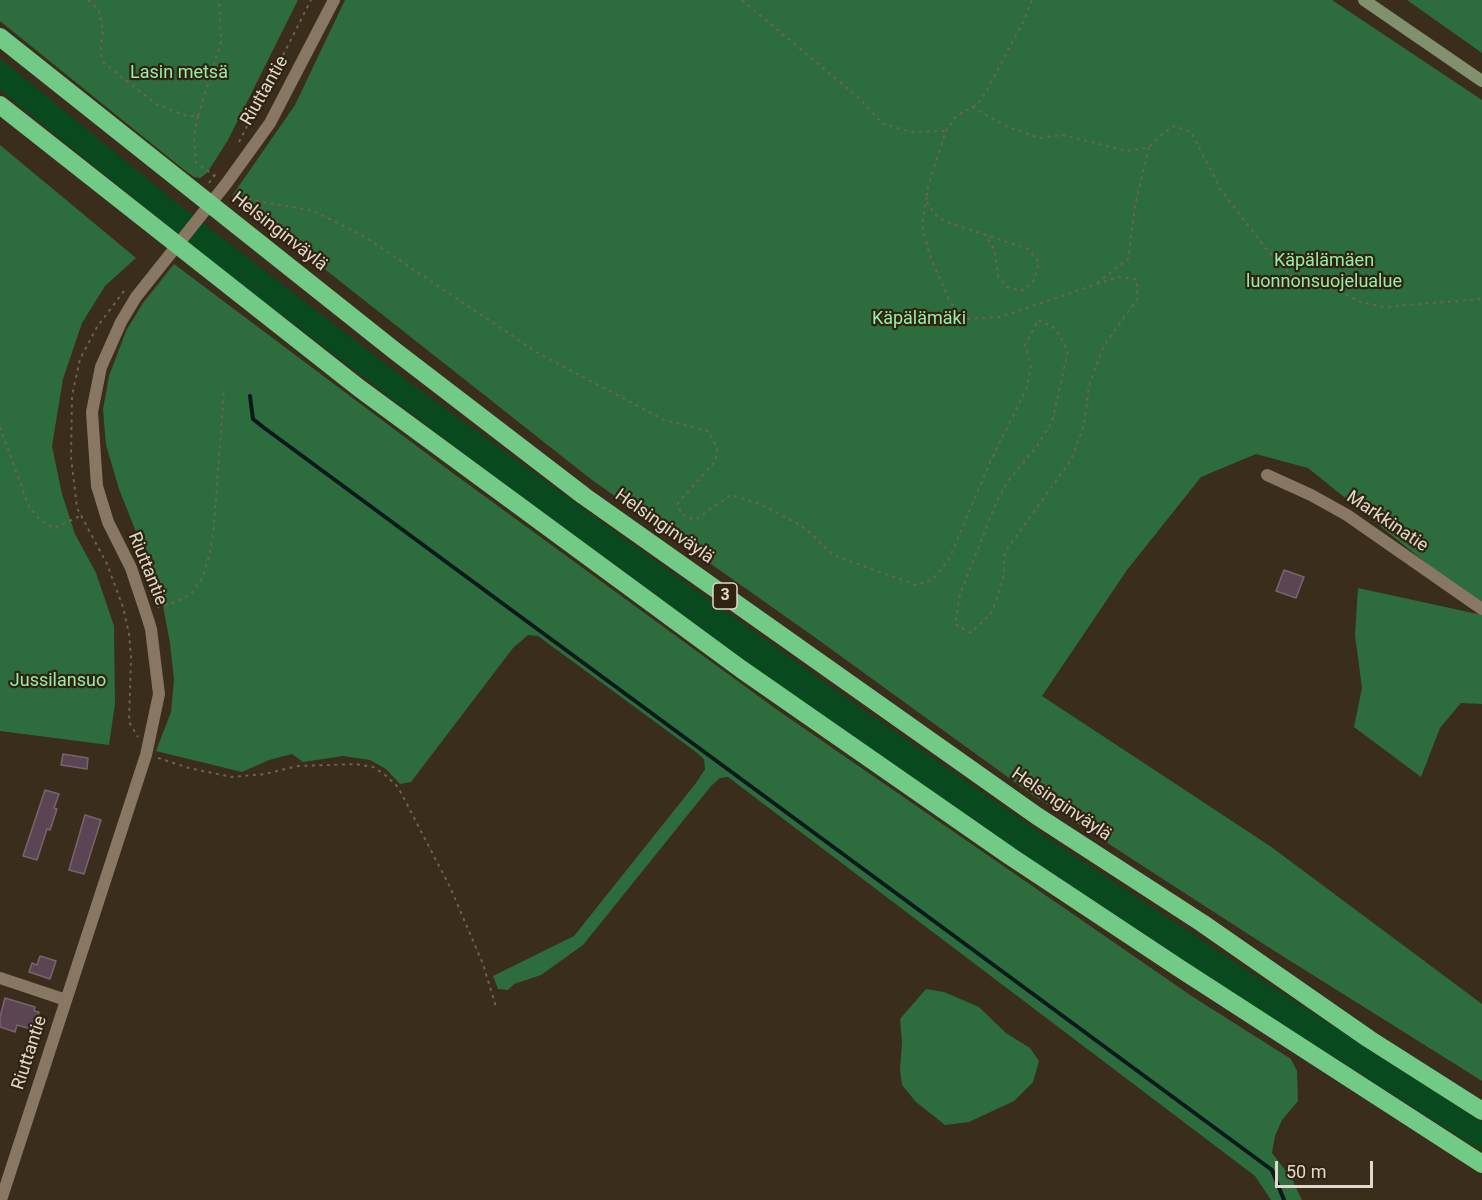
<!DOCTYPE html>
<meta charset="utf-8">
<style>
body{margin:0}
#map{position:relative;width:1482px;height:1200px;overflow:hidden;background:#3b2d1b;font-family:Roboto,sans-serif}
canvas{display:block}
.scale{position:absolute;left:1275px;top:1161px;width:98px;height:27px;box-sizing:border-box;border:3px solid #e1d8cd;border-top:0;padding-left:8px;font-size:18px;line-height:21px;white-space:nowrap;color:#e1d8cd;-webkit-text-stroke:4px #312311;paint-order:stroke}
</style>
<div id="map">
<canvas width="1482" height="1200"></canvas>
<div class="scale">50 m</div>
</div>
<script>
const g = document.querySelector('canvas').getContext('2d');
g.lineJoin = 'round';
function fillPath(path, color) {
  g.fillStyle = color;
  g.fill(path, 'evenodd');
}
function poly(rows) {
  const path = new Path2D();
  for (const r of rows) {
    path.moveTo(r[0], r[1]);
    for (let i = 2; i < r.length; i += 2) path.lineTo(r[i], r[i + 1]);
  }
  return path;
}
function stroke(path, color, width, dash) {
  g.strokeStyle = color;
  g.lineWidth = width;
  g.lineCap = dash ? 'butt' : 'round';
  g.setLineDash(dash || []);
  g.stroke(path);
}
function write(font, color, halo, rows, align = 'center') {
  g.font = font + ' Roboto,sans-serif';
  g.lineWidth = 4.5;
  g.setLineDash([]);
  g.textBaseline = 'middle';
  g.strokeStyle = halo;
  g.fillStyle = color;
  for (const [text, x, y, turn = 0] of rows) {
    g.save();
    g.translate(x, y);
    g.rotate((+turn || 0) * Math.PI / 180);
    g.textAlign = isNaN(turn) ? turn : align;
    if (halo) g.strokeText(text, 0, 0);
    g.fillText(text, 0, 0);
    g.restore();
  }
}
fillPath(poly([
 [0,58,177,203,408,381,640,550,844,696,1052,841,1271,986,1482,1122,1482,1151,1253,1006,984,829,763,674,484,469,215,264,0,90]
]), '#09491e');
fillPath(poly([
 [0,0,298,0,228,140,207,173,200,178,194,177,183,169,0,21],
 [345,0,1332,0,1482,100,1482,608,1308,468,1256,454,1201,477,1127,570,1042,696,1270,846,1482,1004,1482,1081,1265,945,1027,791,813,636,592,480,232,196,295,105],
 [1407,0,1482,0,1482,53],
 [0,145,136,258,105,286,82,323,63,379,52,446,62,494,75,534,96,573,114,626,115,704,109,745,0,731],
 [174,264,450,471,776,709,1193,997,1291,1059,1297,1071,1298,1101,1282,1120,1275,1136,1272,1153,1292,1179,1302,1200,1271,1200,1255,1176,728,777,720,778,711,786,583,945,541,975,514,984,508,990,498,989,493,976,574,936,696,783,705,769,704,759,696,752,538,636,528,635,513,648,411,782,400,784,386,769,370,760,343,756,303,762,292,754,269,760,242,772,156,751,171,712,174,680,170,643,161,595,119,489,106,445,103,409,109,376,126,331,143,303],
 [1358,588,1482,615,1482,704,1461,703,1440,728,1421,777,1354,727,1362,688,1355,635],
 [926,989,944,992,979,1007,1006,1033,1030,1048,1039,1061,1033,1082,1014,1101,969,1122,945,1125,916,1102,902,1085,900,1069,902,1042,900,1019]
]), '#2d6c3d');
stroke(poly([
 [250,396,253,419,263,427,1272,1170,1284,1200]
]), '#0b191b', 4);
const building = poly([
 [1284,570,1304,577,1296,598,1276,591,1284,570],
 [63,754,88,758,87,769,61,765,63,754],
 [45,790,59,794,54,808,57,809,50,830,47,829,37,860,23,856,45,790],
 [85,815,101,820,84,874,69,870,85,815],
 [40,956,56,961,50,979,29,972,32,963,37,965,40,956],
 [5,998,35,1007,34,1011,39,1012,34,1030,17,1025,15,1032,0,1027,0,1017,5,998]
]);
fillPath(building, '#5c4552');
stroke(building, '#7a626f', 1.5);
stroke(poly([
 [88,0,99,10,103,30,100,53,104,63,156,104,187,116,198,116,221,42,219,0],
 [742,0,859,98,883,124,912,132,946,131],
 [972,107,1006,126,1039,138,1063,135,1127,151,1149,147,1161,135,1174,126,1191,132,1221,190,1267,250,1293,277,1311,287,1331,287,1361,302,1384,307,1482,299],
 [198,116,194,137,196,162,217,178],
 [239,142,311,0],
 [209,183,218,171],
 [235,193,239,196,261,202,311,210,362,235,538,353,664,420,708,431,717,447,716,460,678,503,681,514,695,520,731,495,760,504,798,524,807,530,833,555,916,585,933,579,949,559,991,460,1026,390,1031,367,1025,345,1038,320,1056,329,1068,351,1052,422,1037,446,1008,481,997,501,960,594,955,624,971,633,992,612,1003,580,1005,552,1071,460,1084,425,1089,386,1103,347,1138,298,1136,279,1118,277,1000,317,967,319,950,302,930,256,922,226,927,195],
 [927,196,928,186,946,131,956,116,978,104,987,90,1024,20,1032,0],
 [927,202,934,214,944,221,1028,249,1039,262,1033,283,1021,291,1007,287,998,276,995,251,986,235],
 [1097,283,1128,259,1135,206,1149,147],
 [124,291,97,327,80,359,72,396,71,457,77,508,107,564,123,607,129,634,131,657,129,722,138,737],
 [0,427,29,507,41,521,54,528,80,516],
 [157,607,176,602,191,594,202,578,209,557,214,526,224,389],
 [158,758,189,768,232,777,265,774,298,766,331,765,356,764,373,767,384,774,398,787,450,887,483,964,496,1007]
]), '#6e6252', 2, [3, 4.5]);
stroke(poly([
 [1267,475,1311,495,1347,515,1482,609],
 [0,978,66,1000],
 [1,1200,146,755,159,694,151,629,145,610,131,568,108,522,97,486,92,412,101,367,121,322,136,297,226,184,270,123,334,0]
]), '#887763', 12);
stroke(poly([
 [1364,0,1482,81]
]), '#81906d', 12);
stroke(poly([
 [0,37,395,351,584,496,1037,816,1202,923,1369,1039,1482,1111],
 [0,105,359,388,741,669,1010,856,1179,968,1482,1164]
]), '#71ca85', 18);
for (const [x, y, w] of [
 [725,596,24]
]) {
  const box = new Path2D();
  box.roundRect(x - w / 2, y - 13, w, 26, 4.5);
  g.fillStyle = '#312311';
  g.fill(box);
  stroke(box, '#e1d8cd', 1.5);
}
write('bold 16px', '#e1d8cd', null, [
 ["3",725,596]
]);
write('18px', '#95eda6', '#312311', [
 ["Lasin metsä",179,73],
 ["Käpälämäen",1324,261],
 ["luonnonsuojelualue",1324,282],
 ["Käpälämäki",919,319],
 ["Jussilansuo",58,681]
]);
write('18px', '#e1d8cd', '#312311', [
 ["Riuttantie",265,91,-60],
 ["Helsinginväylä",279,232,38],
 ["Markkinatie",1387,522,34],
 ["Helsinginväylä",664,527,35],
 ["Riuttantie",147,569,68],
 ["Helsinginväylä",1061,805,34],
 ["Riuttantie",30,1053,-72]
]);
</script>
